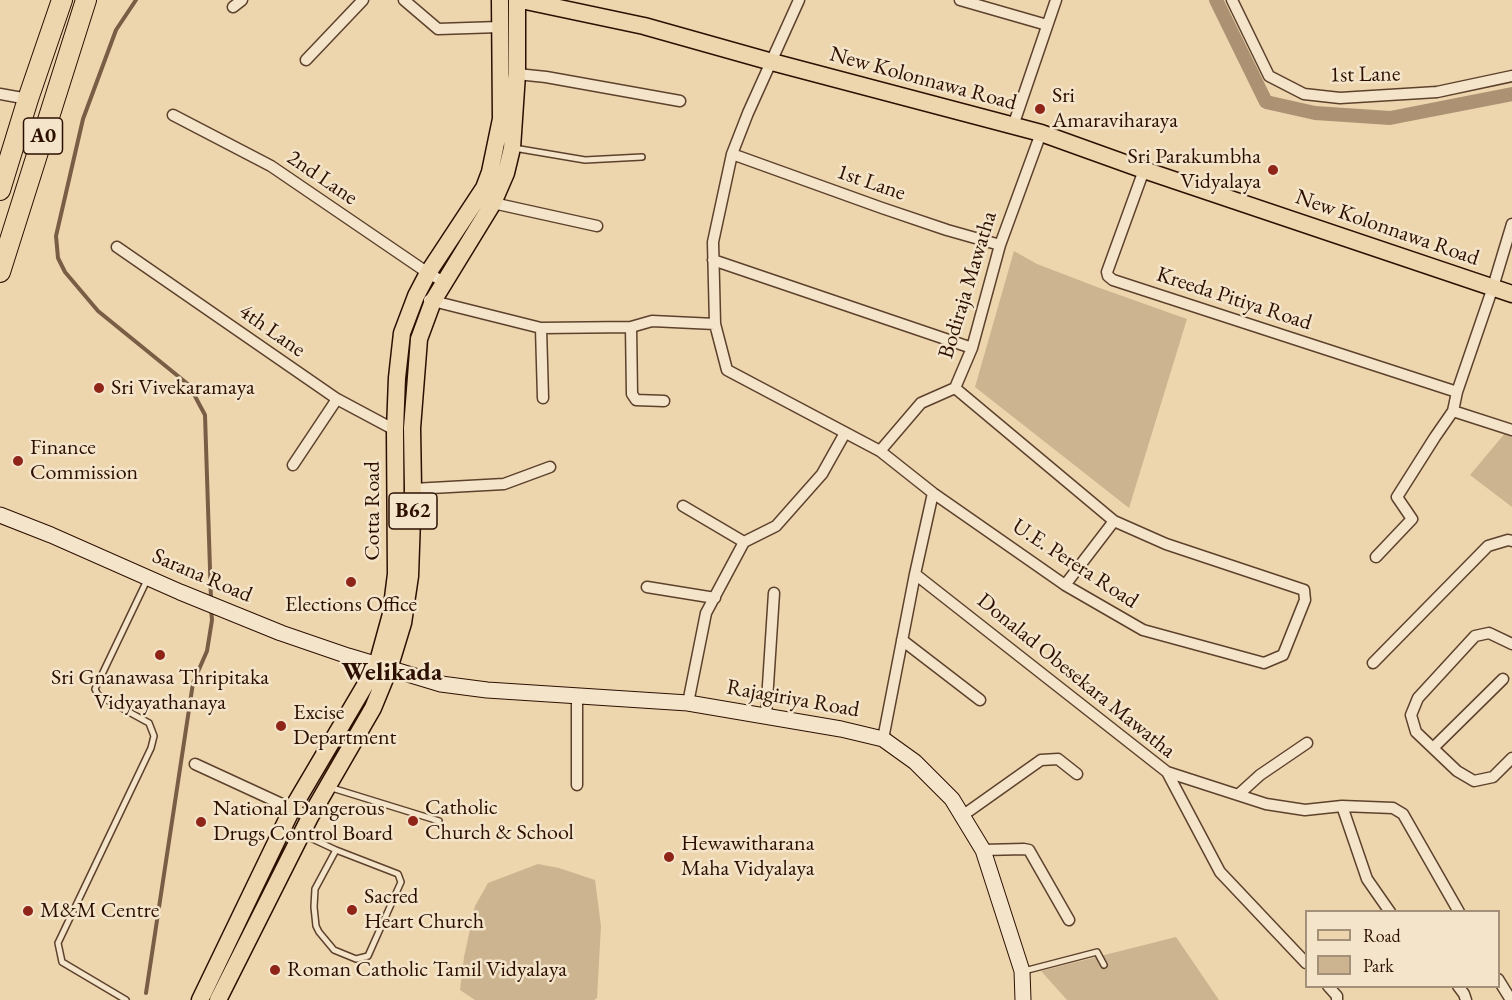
<!DOCTYPE html>
<style>
body{margin:0}
#map{position:relative;width:1512px;height:1000px;overflow:hidden;background:#edd6ae;font-family:"EB Garamond",serif}
canvas{display:block}
.legend{position:absolute;left:1305px;top:910px;width:195px;height:78px;box-sizing:border-box;background:#f3e4ca;border:2px solid #a48f79;margin:0;padding:8px 10px;list-style:none;font-size:18px;color:#2d0f00}
.legend li{display:flex;align-items:center;gap:12px;height:30px}
.legend b{width:30px;border:2px solid #a48f79}
</style>
<div id="map">
<canvas width="1512" height="1000"></canvas>
<ul class="legend">
<li><b style="height:8px;background:#edd6ae"></b>Road</li>
<li><b style="height:16px;background:#ccb490"></b>Park</li>
</ul>
</div>
<script>
const g = document.querySelector('canvas').getContext('2d');
g.lineJoin = 'round';
function fillPath(path, color) {
  g.fillStyle = color;
  g.fill(path, 'evenodd');
}
function poly(rows) {
  const path = new Path2D();
  for (const r of rows) {
    path.moveTo(r[0], r[1]);
    for (let i = 2; i < r.length; i += 2) path.lineTo(r[i], r[i + 1]);
  }
  return path;
}
function stroke(path, color, width, dash) {
  g.strokeStyle = color;
  g.lineWidth = width;
  g.lineCap = dash ? 'butt' : 'round';
  g.setLineDash(dash || []);
  g.stroke(path);
}
function write(font, color, halo, rows, align = 'center') {
  g.font = font + ' "EB Garamond",serif';
  g.lineWidth = 5;
  g.setLineDash([]);
  g.textBaseline = 'middle';
  g.strokeStyle = halo;
  g.fillStyle = color;
  for (const [text, x, y, turn = 0] of rows) {
    g.save();
    g.translate(x, y);
    g.rotate((+turn || 0) * Math.PI / 180);
    g.textAlign = isNaN(turn) ? turn : align;
    if (halo) g.strokeText(text, 0, 0);
    g.fillText(text, 0, 0);
    g.restore();
  }
}
fillPath(poly([
 [1014,251,1037,264,1097,287,1187,319,1129,508,975,387],
 [1506,432,1512,435,1512,507,1470,475],
 [538,864,559,868,595,880,601,926,597,998,594,1000,475,1000,460,990,464,957,475,906,488,883],
 [1176,937,1219,1000,1067,1000,1041,971]
]), '#ccb490');
stroke(poly([
 [136,0,116,30,83,119,56,236,58,258,65,272,98,311,189,385,205,415,211,600],
 [146,993,193,683,207,651,212,620,211,608]
]), '#795e45', 4);
stroke(poly([
 [1216,0,1266,102,1315,113,1390,118,1512,94]
]), '#ac9273', 14);
const lane = poly([
 [514,148,585,160,642,157],
 [332,788,439,821],
 [304,835,336,850,398,874,401,882,397,891,368,956,356,959,334,950,319,932,316,926,314,907,315,889,336,850],
 [1024,971,1097,952,1104,965],
 [126,1000,62,962,58,943,151,748,154,736,149,723,98,695,95,689,148,578]
]);
const street = poly([
 [404,0,438,29,499,27],
 [799,0,748,113,732,154,713,242,715,324,727,370,880,451,933,493,1065,585,1143,630,1264,663,1283,655,1305,600,1304,590,1166,544,1114,521,955,388],
 [960,0,1047,25],
 [1232,0,1269,76,1304,94,1340,98,1437,92,1512,76],
 [233,7,242,0],
 [306,60,363,0],
 [517,74,546,77,680,101],
 [0,94,28,99],
 [173,115,271,166,428,273,444,282],
 [1013,126,1056,0],
 [732,154,882,208,947,230,1000,245],
 [1144,170,1107,272,1108,276,1113,280,1457,392],
 [493,203,597,226],
 [117,247,337,399,395,430,398,430],
 [713,260,972,348],
 [429,300,541,328,631,327,652,321,715,324],
 [631,327,632,394,636,400,664,401],
 [541,328,543,398],
 [1453,411,1512,430],
 [880,451,921,403,955,388,972,348,1000,245,1041,133],
 [293,465,337,399],
 [413,489,504,484,550,467],
 [683,506,744,542],
 [1376,557,1412,519,1397,497,1435,437,1453,411,1457,392,1493,287,1512,224],
 [915,574,1167,772,1220,872,1306,963],
 [1065,585,1114,521],
 [647,587,715,598],
 [902,640,980,700],
 [1512,644,1489,633,1475,636,1418,698,1411,715,1416,732,1457,771,1474,781,1493,777,1512,758],
 [1373,663,1488,546,1508,540,1512,541],
 [688,703,706,613,744,542,776,526,822,474,845,433],
 [766,716,774,593],
 [883,739,915,574,933,493],
 [1433,748,1503,679],
 [195,764,310,817],
 [1167,772,1266,804,1305,810,1342,806,1393,808,1403,814,1459,912],
 [577,785,577,695],
 [1238,795,1260,775,1307,743],
 [1342,806,1367,879,1390,912],
 [962,816,1041,760,1058,759,1077,774],
 [983,850,1024,849,1029,850,1069,920],
 [1498,979,1511,1000],
 [1328,986,1337,996,1337,1000],
 [1458,986,1464,994,1466,1000]
]);
const secondary = poly([
 [0,515,51,535,180,592,281,633,348,656,441,684,487,690,688,703,841,729,883,739,915,762,952,799,983,850,1022,971,1023,1000]
]);
const primary = poly([
 [521,0,644,26,772,62,1041,133,1144,170,1512,294],
 [200,1000,292,809,377,665,391,614,396,574,395,430,397,378,402,333,416,296,428,273,484,188,490,172,501,119,500,0],
 [218,1000,310,817,373,708,389,669,403,623,410,576,413,489,412,428,419,339,433,301,493,203,506,173,512,148,517,74,517,0]
]);
const highway = poly([
 [0,190,28,99,62,0],
 [0,272,86,0]
]);
stroke(lane, '#5d412c', 8);
stroke(street, '#5d412c', 13);
stroke(secondary, '#2d0f00', 17);
stroke(primary, '#2d0f00', 19);
stroke(highway, '#2d0f00', 22);
stroke(lane, '#f3e4ca', 5);
stroke(street, '#f3e4ca', 10);
stroke(secondary, '#f3e4ca', 15);
stroke(primary, '#edd6ae', 16);
stroke(highway, '#edd6ae', 20);
for (const [x, y, r, color] of [
 [1040,109,6,"#8f2418"],
 [1273,170,6,"#8f2418"],
 [99,388,6,"#8f2418"],
 [18,461,6,"#8f2418"],
 [351,582,6,"#8f2418"],
 [160,655,6,"#8f2418"],
 [281,726,6,"#8f2418"],
 [413,821,6,"#8f2418"],
 [201,822,6,"#8f2418"],
 [669,857,6,"#8f2418"],
 [352,910,6,"#8f2418"],
 [28,911,6,"#8f2418"],
 [275,970,6,"#8f2418"]
]) {
  const dot = new Path2D();
  dot.arc(x, y, r, 0, 2 * Math.PI);
  g.fillStyle = color;
  g.fill(dot);
  stroke(dot, '#f3e4ca', 2);
}
for (const [x, y, w] of [
 [43,136,39],
 [413,511,48]
]) {
  const box = new Path2D();
  box.roundRect(x - w / 2, y - 18, w, 36, 4.5);
  g.fillStyle = '#f3e4ca';
  g.fill(box);
  stroke(box, '#2d0f00', 1.5);
}
write('bold 21px', '#2d0f00', null, [
 ["A0",43,136],
 ["B62",413,511]
]);
write('22px', '#2d0f00', '#f3e4ca', [
 ["1st Lane",1365,75,-1],
 ["New Kolonnawa Road",923,79,15],
 ["2nd Lane",322,178,34],
 ["1st Lane",871,183,19],
 ["New Kolonnawa Road",1387,228,19],
 ["Bodiraja Mawatha",968,285,-73],
 ["Kreeda Pitiya Road",1234,299,18],
 ["4th Lane",272,331,35],
 ["Cotta Road",373,511,-90],
 ["U.E. Perera Road",1075,564,33],
 ["Sarana Road",202,576,23],
 ["Donalad Obesekara Mawatha",1076,676,39],
 ["Rajagiriya Road",793,699,10]
]);
write('22px', '#2d0f00', '#f3e4ca', [
 ["Sri",1052,96],
 ["Amaraviharaya",1052,121],
 ["Sri Parakumbha",1261,157,"right"],
 ["Vidyalaya",1261,182,"right"],
 ["Sri Vivekaramaya",111,388],
 ["Finance",30,448],
 ["Commission",30,473],
 ["Elections Office",351,605,"center"],
 ["Sri Gnanawasa Thripitaka",160,678,"center"],
 ["Vidyayathanaya",160,703,"center"],
 ["Excise",293,713],
 ["Department",293,738],
 ["Catholic",425,808],
 ["Church & School",425,833],
 ["National Dangerous",213,809],
 ["Drugs Control Board",213,834],
 ["Hewawitharana",681,844],
 ["Maha Vidyalaya",681,869],
 ["Sacred",364,897],
 ["Heart Church",364,922],
 ["M&M Centre",40,911],
 ["Roman Catholic Tamil Vidyalaya",287,970]
], 'left');
write('bold 26px', '#2d0f00', '#f3e4ca', [
 ["Welikada",392,673]
]);
</script>
